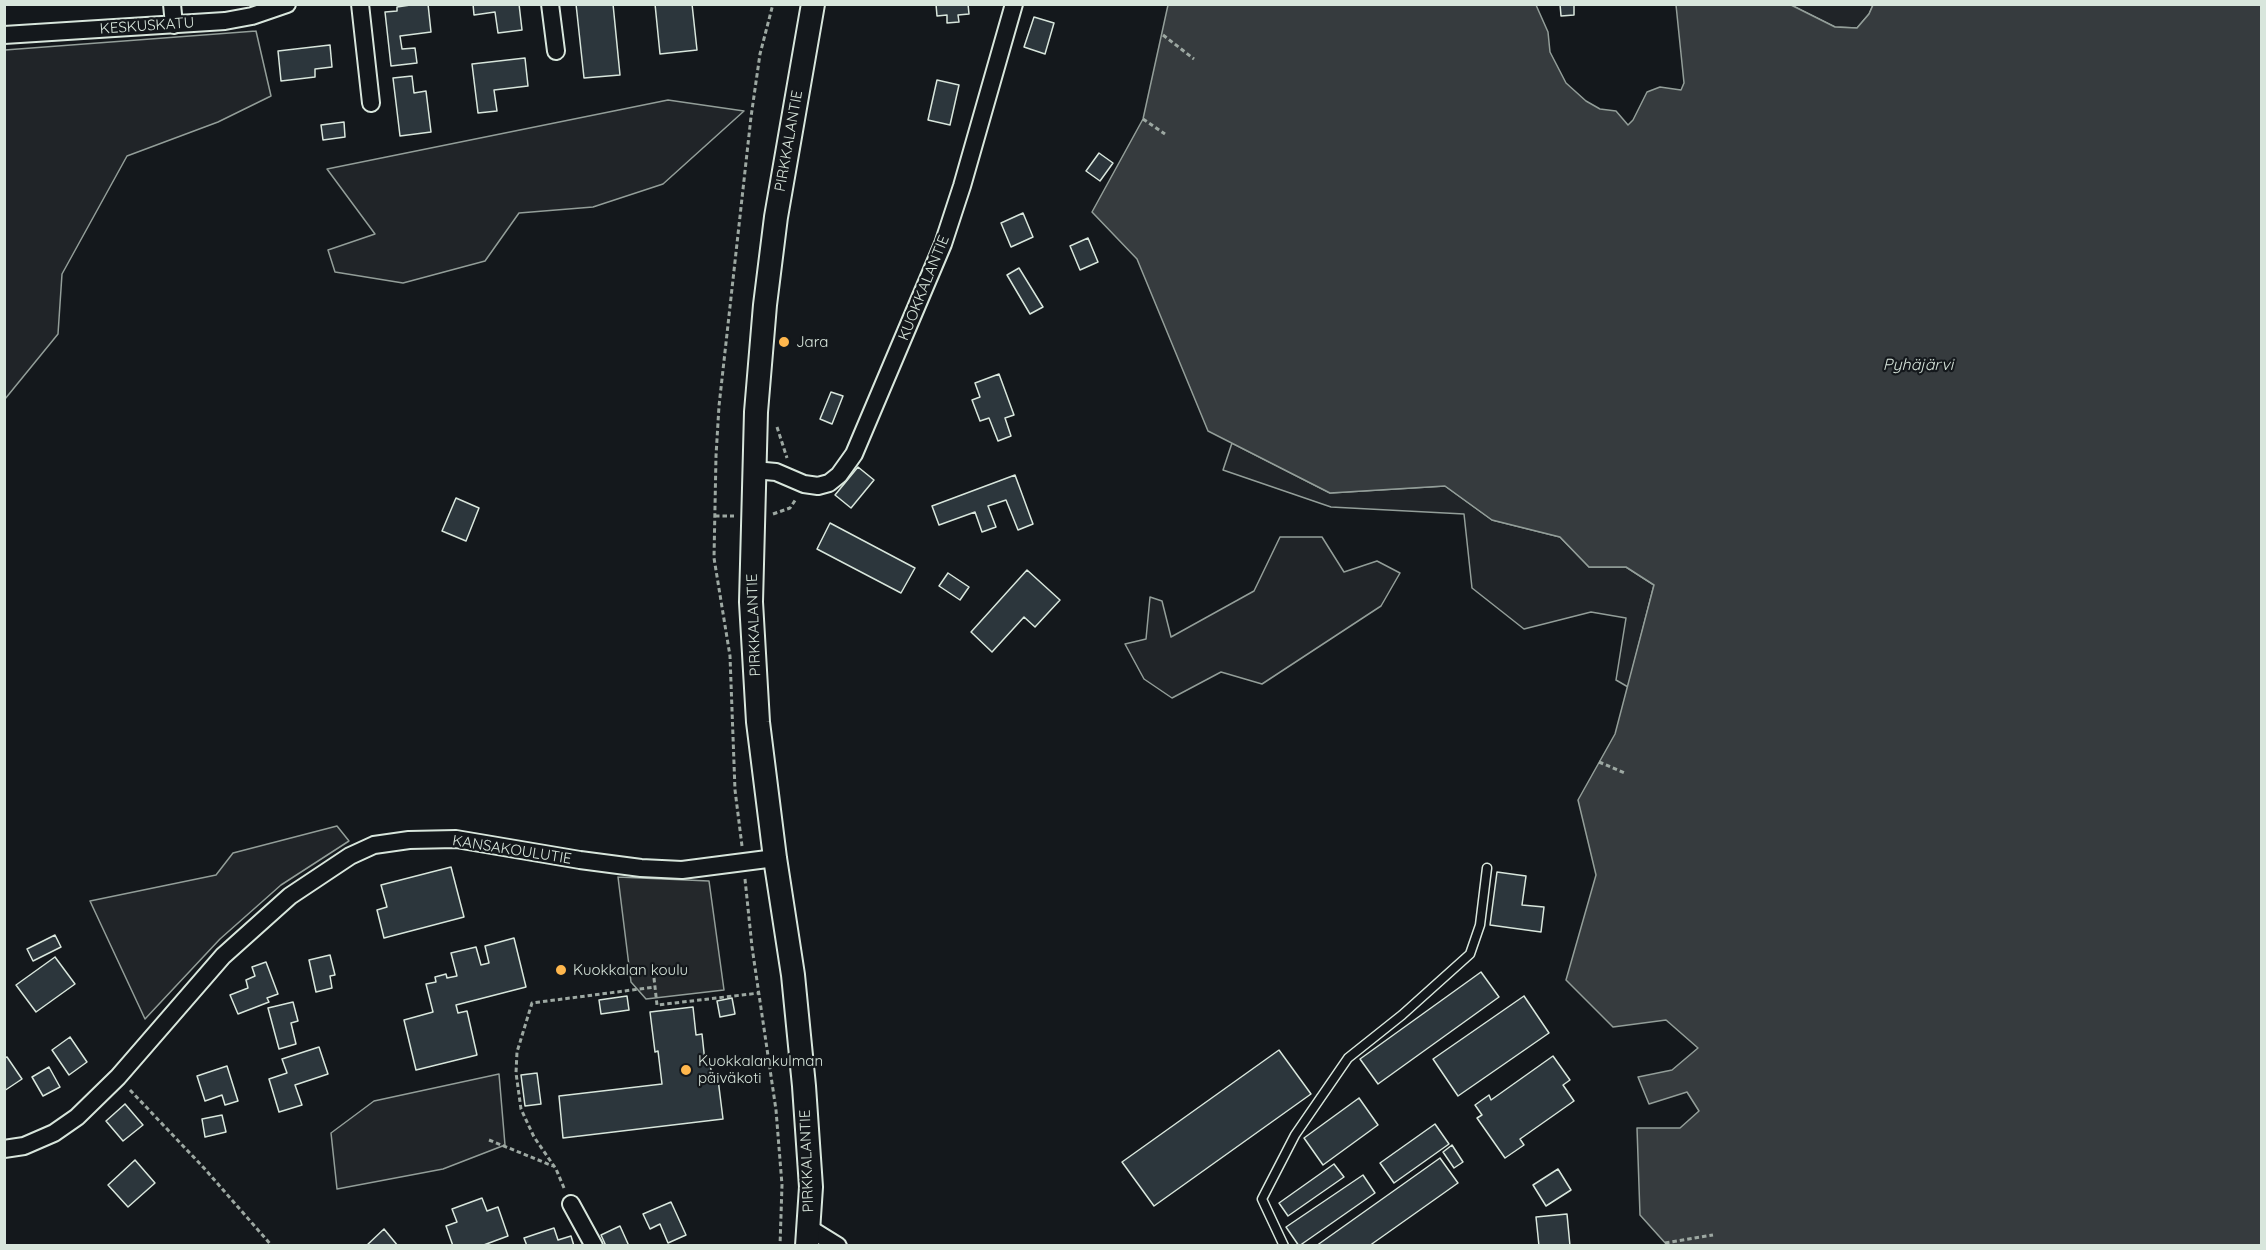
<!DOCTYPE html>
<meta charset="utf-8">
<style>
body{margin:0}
#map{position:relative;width:2266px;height:1250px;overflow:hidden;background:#14181c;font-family:Quicksand,sans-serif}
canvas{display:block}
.frame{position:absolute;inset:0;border:6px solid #d8e6dc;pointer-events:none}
</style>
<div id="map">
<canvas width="2266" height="1250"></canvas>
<div class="frame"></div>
</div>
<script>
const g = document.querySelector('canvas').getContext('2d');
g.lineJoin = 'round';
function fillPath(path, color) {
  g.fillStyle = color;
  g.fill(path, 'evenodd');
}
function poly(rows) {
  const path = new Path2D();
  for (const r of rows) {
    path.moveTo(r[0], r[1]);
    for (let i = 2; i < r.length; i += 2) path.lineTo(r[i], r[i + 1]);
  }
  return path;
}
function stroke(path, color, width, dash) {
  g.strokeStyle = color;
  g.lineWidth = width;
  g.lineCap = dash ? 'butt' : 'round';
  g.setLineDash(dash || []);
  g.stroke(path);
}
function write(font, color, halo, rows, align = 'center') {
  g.font = font + ' Quicksand,sans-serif';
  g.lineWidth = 4.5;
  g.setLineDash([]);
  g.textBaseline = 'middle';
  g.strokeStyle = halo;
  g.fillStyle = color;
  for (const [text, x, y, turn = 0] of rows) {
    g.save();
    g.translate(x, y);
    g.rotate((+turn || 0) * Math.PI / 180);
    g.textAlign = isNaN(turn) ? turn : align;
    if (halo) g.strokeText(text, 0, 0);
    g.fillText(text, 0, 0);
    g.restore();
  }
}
const green = poly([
 [1791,5,1873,5,1869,14,1857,28,1835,27,1791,5],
 [256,31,271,96,218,122,127,156,62,274,58,334,5,399,5,50,256,31],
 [668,100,744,111,663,184,593,207,519,213,485,261,403,283,335,272,328,250,375,234,327,169,668,100],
 [1232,443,1330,493,1445,486,1492,520,1560,537,1589,567,1626,567,1654,585,1628,687,1616,680,1626,618,1591,612,1524,629,1472,588,1464,514,1331,507,1223,470,1232,443],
 [1280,537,1322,537,1344,572,1377,561,1400,573,1381,606,1262,684,1221,672,1172,698,1144,679,1125,644,1146,639,1150,597,1162,601,1171,637,1254,591,1280,537],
 [337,826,349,841,281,885,220,939,145,1019,90,901,216,875,233,853,337,826],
 [499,1074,505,1145,443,1169,337,1189,331,1133,374,1101,499,1074]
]);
fillPath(green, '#202428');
stroke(green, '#939e99', 1.5);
const parking = poly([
 [618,877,709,881,724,990,646,999,631,982,618,877]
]);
fillPath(parking, '#24282b');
stroke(parking, '#939e99', 1.5);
const water = poly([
 [1168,5,1536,5,1548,32,1550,52,1566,83,1586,101,1600,109,1616,111,1628,125,1633,120,1647,92,1660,87,1681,90,1684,83,1676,5,1791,5,1835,27,1857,28,1869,14,1873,5,2261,5,2261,1245,1667,1245,1640,1215,1637,1128,1680,1128,1699,1111,1687,1092,1649,1104,1638,1077,1672,1070,1698,1048,1666,1020,1613,1027,1566,980,1596,875,1578,800,1615,734,1654,585,1626,567,1589,567,1560,537,1492,520,1445,486,1330,493,1208,431,1137,259,1092,212,1143,119,1168,5]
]);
fillPath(water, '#363b3e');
stroke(water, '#939e99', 1.5);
const building = poly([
 [417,4,428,4,431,32,400,36,402,49,415,48,417,63,391,66,385,12,397,11,397,7,417,4],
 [473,4,519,4,522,30,498,33,495,12,474,15,473,4],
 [576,4,613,4,620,75,584,78,576,4],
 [655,4,692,4,697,50,660,54,655,4],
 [936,4,968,4,969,14,958,15,959,22,947,23,947,15,937,16,936,4],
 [1560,4,1574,4,1574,15,1561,16,1560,4],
 [1034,17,1054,23,1045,54,1024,47,1034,17],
 [330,45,332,67,315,69,315,77,281,81,278,51,330,45],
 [525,58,528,86,494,90,497,111,478,113,472,64,525,58],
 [412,76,414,93,426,91,431,132,400,136,393,78,412,76],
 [937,80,959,85,950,125,928,120,937,80],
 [344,122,345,137,323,140,321,125,344,122],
 [1099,153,1113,163,1100,181,1086,171,1099,153],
 [1023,213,1033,237,1011,247,1001,223,1023,213],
 [1088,238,1098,262,1080,270,1070,246,1088,238],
 [1019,268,1043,307,1030,314,1007,275,1019,268],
 [999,374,1014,415,1005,418,1011,436,998,441,989,418,980,421,972,400,980,397,975,383,999,374],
 [831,392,843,396,832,424,820,419,831,392],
 [858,467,874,480,851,508,835,495,858,467],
 [1015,475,1033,524,1018,530,1006,500,988,506,996,527,982,532,975,512,939,525,932,506,1015,475],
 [456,498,479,508,466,541,442,531,456,498],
 [830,523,915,568,901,593,817,549,830,523],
 [1027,570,1060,600,1035,627,1024,617,992,652,971,632,1027,570],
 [948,573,969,587,960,600,939,586,948,573],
 [451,867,464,917,384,938,377,910,387,907,381,885,451,867],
 [1497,872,1526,876,1522,905,1544,907,1541,932,1490,925,1497,872],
 [55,935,61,947,33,961,27,949,55,935],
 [514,938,526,987,456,1005,458,1013,467,1011,477,1055,416,1070,404,1020,433,1012,426,984,436,982,435,977,446,974,447,978,457,976,451,953,476,947,481,965,489,963,485,946,514,938],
 [330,955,335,975,330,976,332,988,316,992,309,960,330,955],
 [55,957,75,984,36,1012,16,985,55,957],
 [266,962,278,994,267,998,269,1002,238,1014,230,995,248,988,246,980,255,976,252,967,266,962],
 [1481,972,1499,997,1378,1084,1360,1059,1481,972],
 [627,996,629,1010,601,1014,599,1000,627,996],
 [1524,996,1549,1033,1458,1096,1433,1059,1524,996],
 [732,998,735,1014,720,1017,717,1001,732,998],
 [293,1002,298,1021,291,1023,296,1044,279,1049,268,1008,293,1002],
 [693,1007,696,1035,702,1034,705,1062,710,1061,712,1080,718,1079,723,1119,563,1138,559,1096,662,1084,658,1051,655,1052,650,1012,693,1007],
 [70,1037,87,1062,69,1075,52,1050,70,1037],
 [319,1047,328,1074,295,1085,302,1105,279,1112,269,1079,287,1073,282,1059,319,1047],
 [1279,1050,1311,1094,1154,1206,1122,1162,1279,1050],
 [1553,1056,1570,1080,1563,1085,1574,1101,1520,1139,1524,1145,1505,1158,1477,1118,1482,1115,1475,1105,1489,1095,1491,1100,1553,1056],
 [7,1057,22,1079,4,1091,4,1058,7,1057],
 [227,1066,238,1101,225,1105,222,1095,205,1101,197,1076,227,1066],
 [49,1067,60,1087,43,1096,32,1077,49,1067],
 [537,1073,541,1104,525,1106,521,1075,537,1073],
 [1359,1098,1378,1125,1323,1165,1304,1138,1359,1098],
 [125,1104,143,1125,123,1141,106,1121,125,1104],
 [222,1115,226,1132,205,1137,202,1119,222,1115],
 [1435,1124,1449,1144,1394,1183,1380,1163,1435,1124],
 [1452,1145,1463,1162,1454,1168,1443,1152,1452,1145],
 [1440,1158,1458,1183,1369,1246,1316,1246,1440,1158],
 [135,1160,155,1183,128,1207,108,1185,135,1160],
 [1334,1164,1344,1177,1288,1216,1279,1203,1334,1164],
 [1558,1169,1571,1190,1546,1206,1533,1185,1558,1169],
 [1363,1175,1375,1193,1299,1246,1286,1227,1363,1175],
 [482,1198,487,1211,498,1207,508,1236,481,1246,453,1246,446,1226,457,1222,452,1209,482,1198],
 [671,1202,686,1235,668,1243,660,1224,650,1229,643,1214,671,1202],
 [1567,1214,1570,1246,1539,1246,1536,1217,1567,1214],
 [620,1226,629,1246,606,1246,601,1235,620,1226],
 [554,1228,558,1240,571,1236,574,1246,527,1246,524,1238,554,1228],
 [384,1229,398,1246,366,1246,384,1229]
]);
fillPath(building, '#2c363c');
stroke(building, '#d8e6dc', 1.5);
const lane = poly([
 [1284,1246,1262,1199,1295,1135,1348,1058,1402,1015,1470,954,1480,925,1487,868]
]);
const street = poly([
 [172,4,174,25],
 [360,4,371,103],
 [550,4,556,51],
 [4,35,225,21,252,16,287,4],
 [754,470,776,472,804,484,818,486,829,483,839,475,854,454,943,244,962,186,1014,4],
 [4,1149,24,1146,54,1133,77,1117,118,1077,223,956,290,896,350,856,374,845,409,840,456,839,580,860,641,868,682,870,775,858],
 [571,1204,594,1246],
 [809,1228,838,1246]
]);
const secondary = poly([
 [807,1246,811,1187,804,1086,793,975,775,858,758,722,751,602,756,412,765,305,776,217,813,4]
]);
stroke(lane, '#d8e6dc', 11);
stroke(street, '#d8e6dc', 20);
stroke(secondary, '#d8e6dc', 26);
stroke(poly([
 [1163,35,1194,59],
 [1143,119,1165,134],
 [777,427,787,458],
 [773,514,790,508,796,499],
 [715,516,734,516],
 [1599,762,1625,773],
 [742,846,735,790,730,656,714,558,716,456,719,406,751,117,760,54,773,4],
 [745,879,752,947,776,1110,782,1185,780,1246],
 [654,978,657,1005,759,993],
 [130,1090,204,1168,272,1246],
 [489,1140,553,1166],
 [564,1188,556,1169,534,1137,521,1109,516,1073,517,1052,532,1003,655,987],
 [1665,1243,1713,1235]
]), '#9da8a2', 3, [4.5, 3]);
stroke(lane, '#14181c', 8);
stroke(street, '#14181c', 16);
stroke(secondary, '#14181c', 22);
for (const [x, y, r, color] of [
 [784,342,6,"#ffb74d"],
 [561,970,6,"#ffb74d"],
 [686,1070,6,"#ffb74d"]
]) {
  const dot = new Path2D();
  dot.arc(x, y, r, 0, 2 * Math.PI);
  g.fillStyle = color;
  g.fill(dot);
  stroke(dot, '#14181c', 2);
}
write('15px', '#d8e6dc', '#14181c', [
 ["KESKUSKATU",147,26,-4],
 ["PIRKKALANTIE",789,141,-80],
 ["KUOKKALANTIE",924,288,-68],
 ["PIRKKALANTIE",754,625,-92],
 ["KANSAKOULUTIE",512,850,9],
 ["PIRKKALANTIE",807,1161,-92]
]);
write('15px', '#d8e6dc', '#14181c', [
 ["Jara",796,342],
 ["Kuokkalan koulu",573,970],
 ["Kuokkalankulman",698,1061],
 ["päiväkoti",698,1078]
], 'left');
write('italic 16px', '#d8e6dc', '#14181c', [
 ["Pyhäjärvi",1918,365]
]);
</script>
